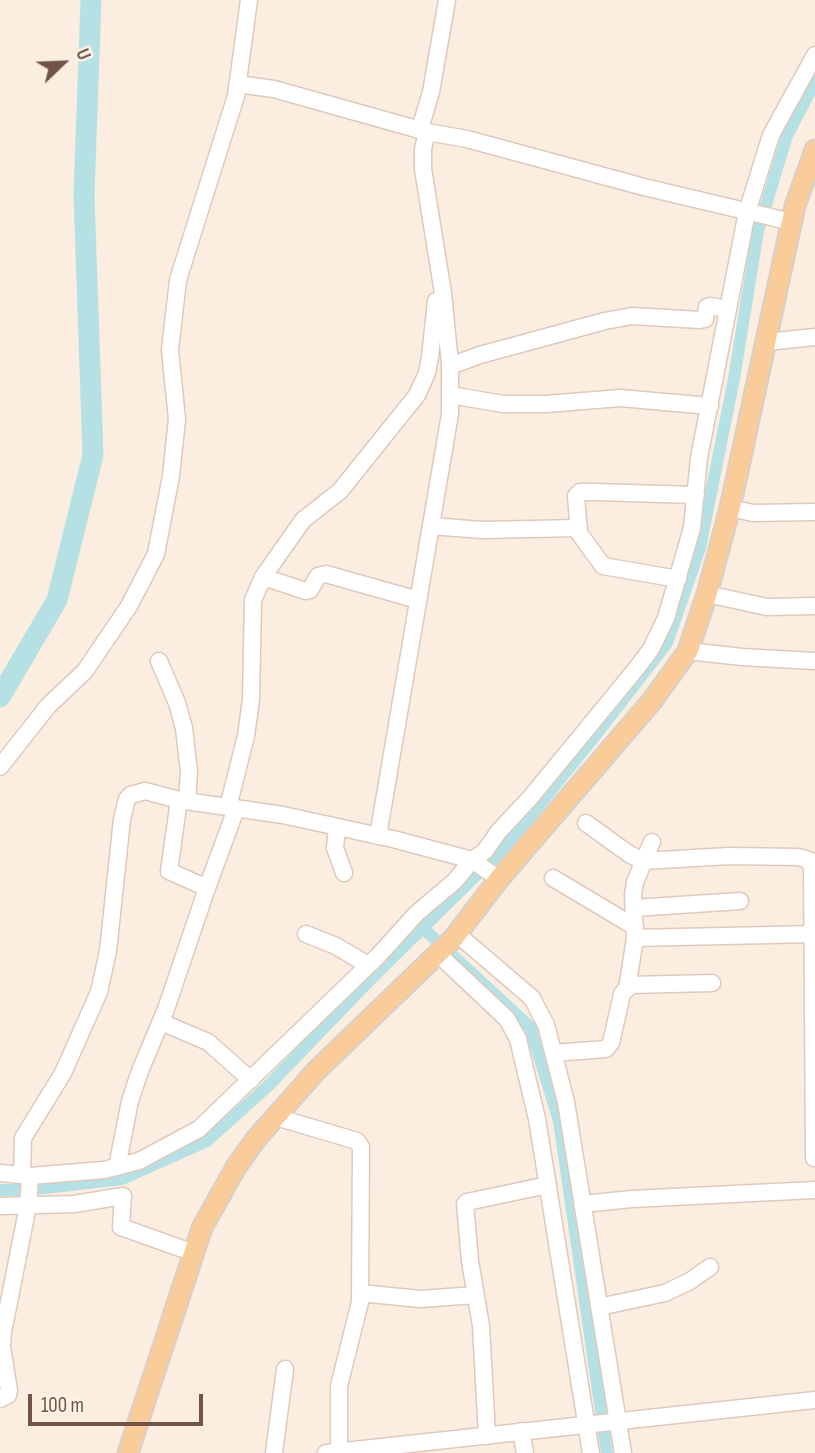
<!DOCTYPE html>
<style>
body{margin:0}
#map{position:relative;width:815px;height:1453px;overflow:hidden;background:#fbeee0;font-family:"Sofia Sans Condensed",sans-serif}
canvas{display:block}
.north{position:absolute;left:28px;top:28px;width:70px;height:70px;-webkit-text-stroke:5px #fff2e6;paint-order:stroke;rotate:67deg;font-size:19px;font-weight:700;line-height:28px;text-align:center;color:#715348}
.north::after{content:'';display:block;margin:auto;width:24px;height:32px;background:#715348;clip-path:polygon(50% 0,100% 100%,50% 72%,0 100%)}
.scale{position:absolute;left:28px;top:1394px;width:175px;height:32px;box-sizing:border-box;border:4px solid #715348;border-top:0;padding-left:9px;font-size:21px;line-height:24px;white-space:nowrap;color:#715348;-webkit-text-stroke:5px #fff2e6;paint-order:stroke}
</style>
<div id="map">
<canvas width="815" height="1453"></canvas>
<div class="north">U</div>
<div class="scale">100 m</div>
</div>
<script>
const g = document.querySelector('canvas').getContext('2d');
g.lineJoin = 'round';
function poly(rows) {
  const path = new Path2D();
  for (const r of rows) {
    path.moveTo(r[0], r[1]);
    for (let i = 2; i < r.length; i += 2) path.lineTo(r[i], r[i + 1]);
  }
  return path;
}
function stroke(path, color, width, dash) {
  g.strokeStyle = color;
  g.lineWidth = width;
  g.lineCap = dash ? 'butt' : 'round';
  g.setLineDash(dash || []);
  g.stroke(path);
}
stroke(poly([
 [423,928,530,1027,559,1121,607,1453],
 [0,1190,28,1190,122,1179,207,1141,268,1086,371,979,506,846,595,736,667,643,700,548,734,379,758,231,787,136,815,82]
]), '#b6e1e4', 12);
stroke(poly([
 [0,697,57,600,93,455,84,195,91,0]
]), '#b6e1e4', 21);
const minor = poly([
 [237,84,274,89,427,132,467,139,644,187,792,222],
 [420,129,431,92,447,0],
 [767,342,815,337],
 [450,366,480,355,605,321,632,316,700,320,705,319,707,307,710,306,728,309],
 [450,395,503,404,546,404,620,398,710,406],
 [730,508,753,513,815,512],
 [431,526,482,530,579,528],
 [263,577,306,591,310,590,318,576,326,574,418,600],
 [678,579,603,566,579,533,576,496,580,492,595,492,696,495],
 [707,594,767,607,815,606],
 [688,651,742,657,815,661],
 [159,661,177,703,184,728,189,772,187,801],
 [0,767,48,706,85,671,129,606,156,554,171,476,177,419,170,350,178,280,236,96,249,0],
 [228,807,246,736,251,700,253,600,263,577,303,520,340,491,417,395,427,373,430,357,436,301],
 [586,823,629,854,643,861,729,856,798,857,809,860,812,869,814,1158],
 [337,827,335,848,344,873],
 [378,836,450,414,450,364,443,293,423,169,423,149,427,132],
 [553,878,635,927],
 [207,888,236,809],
 [634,908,740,901],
 [306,934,336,946,368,965],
 [457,934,532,998,546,1025,566,1102,623,1453],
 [635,938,813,934],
 [437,953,507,1019,518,1039,537,1119,591,1453],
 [627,989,635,938,633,895,635,882,652,842],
 [161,1022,208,1042,251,1080],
 [553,1053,606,1049,611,1043,622,994,629,985,712,983],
 [276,1117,357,1141,361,1147,360,1302,339,1386,339,1452],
 [117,1167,130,1101,140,1071,166,1009,207,888,169,871,179,800],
 [0,1173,30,1176,104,1170,139,1161,199,1129,378,956,417,913,455,881,472,860,485,851,499,831,530,798,636,669,651,649,666,618,692,528,699,458,747,212,771,135,815,55],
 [22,1175,23,1138,63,1073,99,992,108,951,122,819,127,799,131,795,145,791,179,800,283,815,393,839,472,860,499,879],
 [582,1204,632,1199,815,1190],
 [0,1206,74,1204,123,1196,121,1227,194,1253],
 [360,1293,420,1299,476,1295],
 [599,1307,665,1293,690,1281,710,1267],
 [0,1399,8,1395,9,1390,2,1347,3,1332,28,1206,30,1176],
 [521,1431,525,1453],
 [487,1436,481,1326,470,1261,465,1204,467,1202,548,1185],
 [274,1453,285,1369],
 [326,1453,815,1400]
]);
const major = poly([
 [128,1453,202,1228,236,1167,256,1139,317,1070,453,939,499,879,652,701,688,651,707,594,730,508,795,206,815,150]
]);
stroke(minor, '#dfc9bc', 19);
stroke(major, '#d7cfcc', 23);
stroke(minor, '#fff', 16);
stroke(major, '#f9cc99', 19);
</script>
